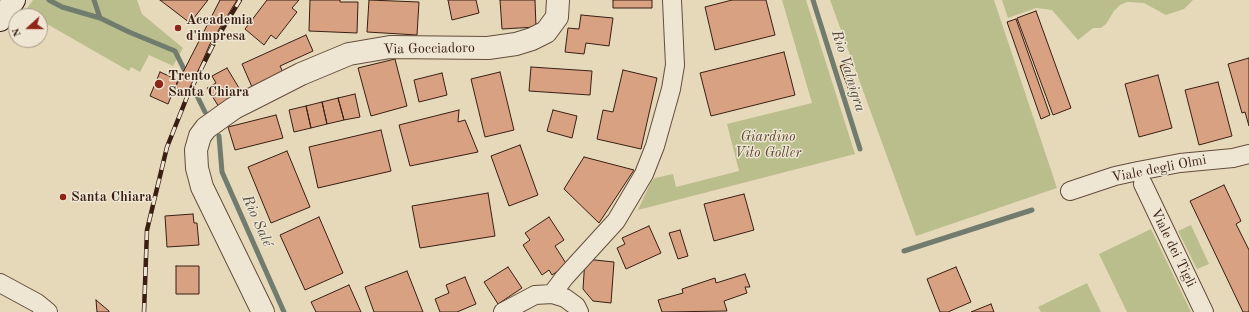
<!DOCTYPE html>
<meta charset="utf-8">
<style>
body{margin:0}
#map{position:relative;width:1249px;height:312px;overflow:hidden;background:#e5d9b9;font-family:"Old Standard TT",serif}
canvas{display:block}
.north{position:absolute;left:8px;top:8px;width:40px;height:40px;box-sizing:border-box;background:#eee6d2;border:1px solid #a69686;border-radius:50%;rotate:249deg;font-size:11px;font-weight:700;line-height:16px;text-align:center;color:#391e14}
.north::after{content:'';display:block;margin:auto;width:14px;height:18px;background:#8f2418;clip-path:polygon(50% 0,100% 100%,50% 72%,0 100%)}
</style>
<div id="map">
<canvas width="1249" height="312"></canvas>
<div class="north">N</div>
</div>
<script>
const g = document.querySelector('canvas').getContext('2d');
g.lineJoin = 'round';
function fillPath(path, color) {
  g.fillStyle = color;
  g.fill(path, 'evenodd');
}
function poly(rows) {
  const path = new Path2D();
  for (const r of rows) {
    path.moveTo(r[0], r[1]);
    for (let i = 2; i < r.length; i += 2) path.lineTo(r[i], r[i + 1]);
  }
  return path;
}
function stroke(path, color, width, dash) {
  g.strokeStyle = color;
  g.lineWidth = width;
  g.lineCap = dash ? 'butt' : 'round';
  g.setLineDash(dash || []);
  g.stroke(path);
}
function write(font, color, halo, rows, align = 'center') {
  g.font = font + ' "Old Standard TT",serif';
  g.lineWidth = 3;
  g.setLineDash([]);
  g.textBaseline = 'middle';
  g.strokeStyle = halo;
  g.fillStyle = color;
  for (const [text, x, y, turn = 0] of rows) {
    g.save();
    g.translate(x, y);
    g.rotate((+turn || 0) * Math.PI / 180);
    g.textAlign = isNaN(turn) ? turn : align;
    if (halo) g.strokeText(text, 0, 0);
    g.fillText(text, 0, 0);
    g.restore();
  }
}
fillPath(poly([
 [33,0,137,0,142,14,183,48,173,66,149,55,140,72,131,67,129,71,40,20,40,16,33,16,25,11],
 [782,0,806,0,855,154,638,210,651,182,655,178,673,174,676,187,739,171,727,124,812,103],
 [830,0,994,0,1057,188,916,236],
 [1002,0,1193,0,1184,9,1166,15,1144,3,1127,2,1120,5,1114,11,1106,24,1101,28,1093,28,1078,40,1052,10,1036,8,1008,18],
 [1191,225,1209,264,1197,269,1178,231],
 [1151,229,1191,312,1127,312,1099,254],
 [1087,283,1101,312,1041,312,1038,307]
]), '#babe8c');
stroke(poly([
 [49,0,62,7,100,18,129,32,175,51,205,112],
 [94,0,100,18],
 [813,0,860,149],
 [219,136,222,172,284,312],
 [904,251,1032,210]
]), '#717c6f', 5);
const building = poly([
 [160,0,208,0,190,23,160,0],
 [220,0,237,0,210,44,188,94,175,88,220,0],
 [267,0,299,0,292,8,297,12,276,39,271,35,264,45,245,29,267,0],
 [310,0,340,0,340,2,358,2,357,33,309,31,310,0],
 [369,0,419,2,417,35,367,32,369,0],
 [448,0,476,0,479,13,452,20,448,0],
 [500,0,535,0,536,27,502,29,500,0],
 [613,0,652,0,652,8,613,8,613,0],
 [732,0,766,0,775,35,715,50,705,7,732,0],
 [1036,11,1071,108,1053,115,1017,18,1036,11],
 [581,15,613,18,609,46,586,43,584,54,565,52,568,28,579,29,581,15],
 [1016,19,1050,115,1041,119,1007,22,1016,19],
 [306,35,313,51,280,66,283,72,252,87,242,64,306,35],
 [784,52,795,95,711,116,700,73,784,52],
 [1249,58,1249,126,1245,112,1242,113,1228,64,1249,58],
 [395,59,407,106,371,116,358,68,395,59],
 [846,64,855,91,850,93,840,66,846,64],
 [531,67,592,71,590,95,529,91,531,67],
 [227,68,242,93,219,107,207,88,216,83,212,76,227,68],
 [623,70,657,78,641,149,597,139,603,110,613,112,623,70],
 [160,72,178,80,168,104,150,96,160,72],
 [500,72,514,130,485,137,471,79,500,72],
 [442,73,447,95,419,102,414,80,442,73],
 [1158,75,1172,128,1139,137,1125,84,1158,75],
 [1218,82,1232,136,1199,145,1185,90,1218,82],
 [355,94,360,117,344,120,338,98,355,94],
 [338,98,344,120,327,124,322,102,338,98],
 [322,102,327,124,311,128,306,106,322,102],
 [306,106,311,128,294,132,289,110,306,106],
 [459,110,458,122,465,120,478,152,410,166,399,125,459,110],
 [553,110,577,116,572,138,547,131,553,110],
 [276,115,283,138,235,150,228,127,276,115],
 [381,130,391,171,318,188,309,147,381,130],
 [520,145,538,195,509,206,491,156,520,145],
 [287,151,310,207,271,223,248,167,287,151],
 [584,157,634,170,599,223,564,189,584,157],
 [1224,185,1241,221,1236,224,1249,250,1249,312,1243,312,1190,201,1224,185],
 [488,193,495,236,420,248,412,206,488,193],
 [744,194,754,230,714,241,704,204,744,194],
 [193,214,194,223,197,223,199,245,167,247,165,216,193,214],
 [319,217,343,273,305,290,280,235,319,217],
 [549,217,564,240,555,246,567,265,552,275,549,270,542,275,523,245,530,240,525,233,549,217],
 [649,226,661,253,626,269,617,248,625,244,622,238,649,226],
 [680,230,688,256,678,259,669,233,680,230],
 [585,259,614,262,611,303,593,301,583,289,585,259],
 [176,266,199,266,199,294,176,294,176,266],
 [508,267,522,288,498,304,484,282,508,267],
 [956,267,971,302,948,312,940,312,927,279,956,267],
 [407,271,423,312,374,312,365,287,407,271],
 [745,274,750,287,745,287,747,293,724,301,727,311,662,312,658,300,683,293,682,289,715,278,716,283,745,274],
 [465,277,476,304,457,312,440,312,435,299,449,293,446,285,465,277],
 [349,285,361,312,316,312,311,302,349,285],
 [96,300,109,311,109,312,97,312,96,300],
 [991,304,994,312,971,312,991,304]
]);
fillPath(building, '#d8a182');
stroke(building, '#391e14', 1);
const minor = poly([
 [1143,184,1204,312],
 [1070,191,1115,176,1138,171,1180,163,1233,158,1249,154],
 [0,283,37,303,48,312],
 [552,294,564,278,616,221,644,174,655,146,671,89,675,65,672,0],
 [503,312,535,295,552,294,565,298,576,306,579,312]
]);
const tertiary = poly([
 [263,312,202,187,197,168,196,150,200,136,206,128,234,108,252,99,301,74,349,54,390,47,488,48,516,44,532,39,546,32,557,17,558,0]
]);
const secondary = poly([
 [0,20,14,0]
]);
stroke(minor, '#644d3d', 20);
stroke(tertiary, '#644d3d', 24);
stroke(secondary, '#391e14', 24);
stroke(minor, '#eee6d2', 18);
stroke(tertiary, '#eee6d2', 22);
stroke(secondary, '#eee6d2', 22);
const rail = poly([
 [144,312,147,230,167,147,187,97,214,43,240,0]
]);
stroke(rail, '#391e14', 4.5);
stroke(rail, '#eee6d2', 3, [9]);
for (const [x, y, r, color] of [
 [178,28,4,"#8f2418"],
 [159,84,5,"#8f2418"],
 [63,197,4,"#8f2418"]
]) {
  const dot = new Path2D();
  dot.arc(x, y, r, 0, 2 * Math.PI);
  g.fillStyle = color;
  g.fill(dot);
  stroke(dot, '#eee6d2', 1.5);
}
write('bold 14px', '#391e14', '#eee6d2', [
 ["Accademia",186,20],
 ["d'impresa",186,36],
 ["Trento",168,76],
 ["Santa Chiara",168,92],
 ["Santa Chiara",71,197]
], 'left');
write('14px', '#391e14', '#eee6d2', [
 ["Via Gocciadoro",429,49,-1],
 ["Viale degli Olmi",1159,169,-11],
 ["Viale dei Tigli",1173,248,64]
]);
write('italic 14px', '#594632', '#eee6d2', [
 ["Giardino",768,137],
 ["Vito Goller",768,153]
]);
write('italic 15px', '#554d42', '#eee6d2', [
 ["Rio Valnigra",848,71,73],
 ["Rio Salé",257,221,66]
]);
</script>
